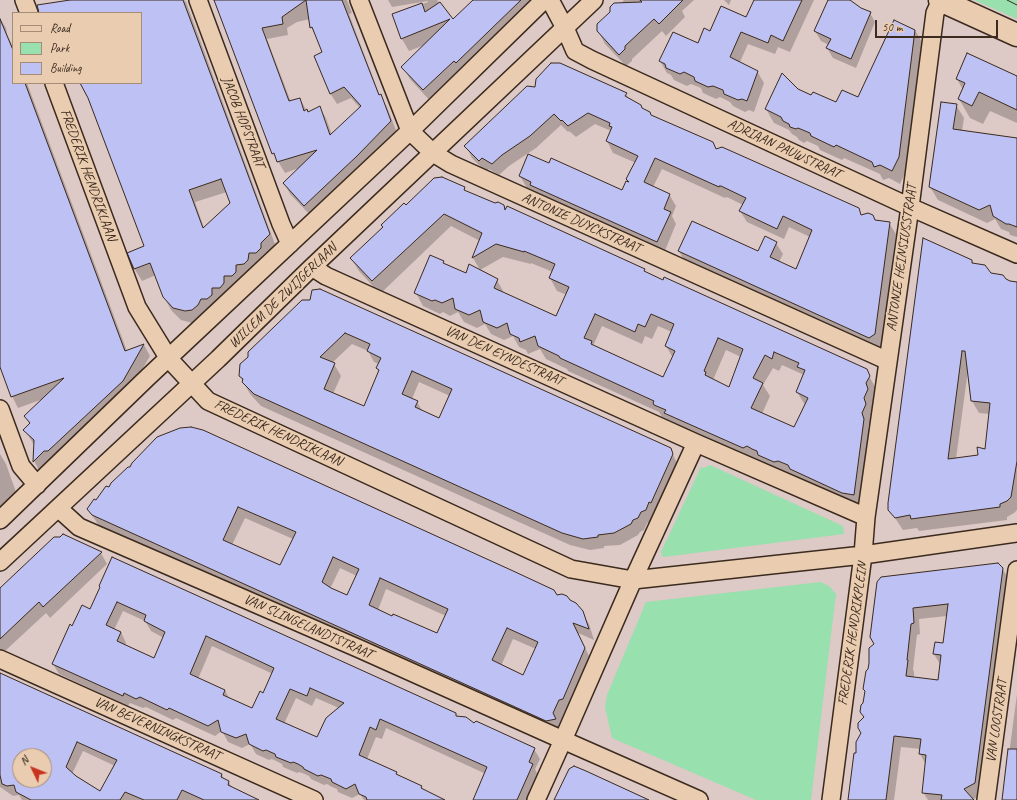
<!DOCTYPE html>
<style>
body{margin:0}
#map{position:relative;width:1017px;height:800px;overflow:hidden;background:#ddc9c5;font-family:Caveat,sans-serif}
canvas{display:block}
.legend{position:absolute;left:12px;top:12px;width:130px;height:72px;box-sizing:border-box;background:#eacdb1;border:1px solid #a48c76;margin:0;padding:5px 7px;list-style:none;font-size:12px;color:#3b2a1e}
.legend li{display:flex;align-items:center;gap:8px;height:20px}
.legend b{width:20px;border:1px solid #a48c76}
.north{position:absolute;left:12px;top:748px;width:40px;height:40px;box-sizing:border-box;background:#eacdb1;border:1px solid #a48c76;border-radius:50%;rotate:313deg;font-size:11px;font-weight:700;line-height:16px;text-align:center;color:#3b2a1e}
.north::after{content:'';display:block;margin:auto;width:14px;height:18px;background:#c8321e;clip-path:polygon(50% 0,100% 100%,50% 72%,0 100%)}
.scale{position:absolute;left:875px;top:20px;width:123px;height:18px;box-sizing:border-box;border:2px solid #3b2a1e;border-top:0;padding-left:5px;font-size:12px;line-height:14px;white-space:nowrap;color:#3b2a1e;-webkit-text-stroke:3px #eacdb1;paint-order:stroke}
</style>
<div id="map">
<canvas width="1017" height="800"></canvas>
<ul class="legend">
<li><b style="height:5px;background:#eacdb1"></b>Road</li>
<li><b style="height:11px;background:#98e0ae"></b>Park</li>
<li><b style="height:11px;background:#bec1f3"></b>Building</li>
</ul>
<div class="north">N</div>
<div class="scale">50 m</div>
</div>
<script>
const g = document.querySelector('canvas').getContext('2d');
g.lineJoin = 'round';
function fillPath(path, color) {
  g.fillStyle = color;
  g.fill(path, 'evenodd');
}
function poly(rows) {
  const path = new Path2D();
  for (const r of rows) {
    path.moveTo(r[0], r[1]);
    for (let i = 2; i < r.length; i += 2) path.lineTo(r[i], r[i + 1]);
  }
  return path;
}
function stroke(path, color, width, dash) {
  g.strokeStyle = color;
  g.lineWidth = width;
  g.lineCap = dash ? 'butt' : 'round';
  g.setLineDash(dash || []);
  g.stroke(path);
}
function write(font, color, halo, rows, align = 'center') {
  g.font = font + ' Caveat,sans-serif';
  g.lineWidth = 3.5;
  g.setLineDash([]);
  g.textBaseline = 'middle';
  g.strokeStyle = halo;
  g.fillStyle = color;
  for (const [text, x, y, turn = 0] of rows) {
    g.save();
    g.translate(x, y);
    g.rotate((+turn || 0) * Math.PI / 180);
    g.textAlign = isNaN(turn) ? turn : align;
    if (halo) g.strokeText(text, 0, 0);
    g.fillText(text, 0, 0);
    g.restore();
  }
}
fillPath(poly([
 [974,0,1017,0,1017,19],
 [710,465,843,526,844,534,664,557,662,556,661,552,701,467,704,468],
 [821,582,830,587,836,594,811,800,756,800,612,738,605,707,607,695,646,602]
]), '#98e0ae');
fillPath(poly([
 [77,0,184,0,186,2,276,247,199,322,192,323,181,320,171,310,164,297,156,275,142,281,134,268,145,247,89,98,81,83,141,83,141,13,58,13],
 [227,192,231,203,204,228,195,202],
 [216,0,347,0,352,13,349,14,380,96,387,107,397,133,311,216,290,194,284,183,299,168,285,173,273,153],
 [310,19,311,27,318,38,323,53,330,93,337,104,351,98,360,108,332,135,326,118,319,107,308,113,300,99,291,102,267,39,288,35,287,28,297,22],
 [323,118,325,118,332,140,331,140],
 [388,0,437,0,453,21,475,0,531,0,534,7,431,102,410,79,403,67,427,44,409,51,402,39,393,15,428,2,428,1,392,7],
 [624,0,694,0,682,11,685,17,666,36,662,31,632,59,632,61,626,66,605,44,598,31],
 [724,0,731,0,729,5],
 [755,0,814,0,790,52,778,47,775,54,748,44,740,62,757,71,764,83,754,112,749,110,745,112,733,106,730,102,720,97,716,99,703,93,701,88,691,84,687,86,674,80,671,75,667,73,660,61,698,45,710,32,747,19],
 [829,0,842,0,870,13,875,22,856,68,833,58,827,48,829,45,821,41,815,31],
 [0,18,6,28,7,34,13,47,13,83,27,83,127,351,144,345,150,356,129,392,40,472,34,461,34,445,25,430,30,425,25,416,43,399,18,408,12,396,0,365],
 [915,30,923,44,906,171,900,184,889,178,883,180,880,174,844,158,842,160,820,150,818,146,807,141,804,143,799,140,797,137,792,134,789,130,774,123,766,109,798,90,812,96,837,104,859,99],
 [1017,77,1017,123,990,111,983,124,970,118,959,99,963,90,957,79],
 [528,87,626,94,629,99,642,109,650,113,652,116,716,150,858,209,862,216,875,221,889,223,896,234,881,346,876,349,685,262,679,251,759,253,776,243,783,254,779,262,796,270,810,237,789,227,784,239,747,222,740,211,743,205,729,198,726,197,725,198,662,169,653,187,669,194,676,206,672,216,676,224,664,253,538,196,536,192,527,188,520,176,622,191,630,184,627,179,636,163,613,153,607,141,611,131,595,124,576,137,569,131,568,132,561,125,536,148,509,166,499,175,489,169,486,172,472,158,466,146],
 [956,105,964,118,962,131,1017,150,1017,237,1010,235,1009,232,1001,229,995,219,987,223,938,200,930,187],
 [464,188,466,192,495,204,503,206,506,210,644,270,646,273,866,370,876,389,873,397,875,402,871,412,873,417,868,427,871,433,861,507,767,468,764,463,754,459,751,460,673,425,671,421,662,417,659,412,568,371,567,369,546,359,540,349,528,354,526,350,519,347,513,336,504,340,491,334,485,324,477,328,464,322,458,312,450,316,443,312,440,314,423,306,416,293,443,262,445,265,466,275,497,280,504,293,557,317,567,295,557,291,550,278,553,272,531,263,531,264,503,257,480,270,473,258,480,241,451,226,380,294,359,271,351,258,406,206],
 [602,326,642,344,645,336,652,339,658,326,672,332,666,346,673,358,664,378,593,346],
 [726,350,741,357,729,389,713,380],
 [782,365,802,374,804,376,797,392,805,405,795,428,762,414,770,396,763,385,773,368,779,371],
 [972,261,974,265,991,274,1005,280,1016,282,1017,283,1017,510,1014,513,1007,517,1007,520,919,531,917,528,903,530,889,509],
 [968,370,972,401,979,413,990,414,986,450,979,456,956,459],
 [303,301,670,449,679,467,652,521,647,523,644,530,640,532,638,535,620,545,604,546,604,548,590,550,570,545,261,406,250,394,240,376],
 [352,344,368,351,374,362,379,364,377,368,380,372,364,407,333,394,341,376,334,364,332,363],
 [419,382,450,396,439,419,423,412,417,402,412,399],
 [0,454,6,464,16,492,12,497,12,503,0,514],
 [128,468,557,596,582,612,589,624,594,640,578,633,591,660,569,710,565,712,559,725,561,731,553,732,99,526,88,509,109,489],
 [245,518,293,539,280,566,232,545],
 [340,568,357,576,347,597,330,589],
 [386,589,446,616,438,635,378,610],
 [513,639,536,649,524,676,501,666],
 [101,553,107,564,50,618,46,613,5,651,0,649,0,590],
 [1002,568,1009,580,981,795,972,800,928,800,923,792,926,765,920,754,921,749,901,747,894,800,852,800,857,754,865,718,864,704,869,670,875,644,878,583],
 [947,616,944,644,934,654,941,666,939,681,914,678,914,672,913,669,917,635,920,634,919,619],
 [101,588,455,713,457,717,474,725,534,749,540,759,535,769,538,775,527,800,474,800,486,774,386,728,382,739,376,737,367,759,396,773,398,775,421,787,423,790,436,800,364,800,360,794,352,798,338,792,337,789,332,787,327,784,324,785,311,779,309,776,305,774,299,772,297,773,283,767,282,764,272,759,269,760,256,754,250,744,242,748,228,742,222,731,215,736,176,718,173,720,146,707,143,708,130,703,128,706,59,674,53,664,73,627,90,610],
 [123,611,145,621,151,631,164,638,155,659,125,646,126,643,121,632,114,630],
 [212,646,273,674,264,694,252,709,229,698,225,690,198,679],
 [296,698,312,706,316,698,339,708,317,739,284,724],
 [0,674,222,775,224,779,228,781,233,789,257,800,22,800,19,795,13,796,0,787],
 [83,751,115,766,101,793,72,774],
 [20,756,44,756,44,780,20,780],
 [1017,694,1017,800,1003,800]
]), '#0003');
const building = poly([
 [70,0,183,0,270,234,261,243,261,248,256,253,249,253,248,260,244,264,236,265,236,272,232,276,224,276,224,283,220,288,212,288,212,295,207,299,201,299,198,305,192,310,185,311,173,308,163,297,150,263,134,269,127,253,144,246,88,98,80,83,141,83,141,13,39,13,37,5,70,0],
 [221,179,230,203,203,228,189,190,221,179],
 [214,0,306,0,282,17,283,24,262,28,289,101,300,98,304,111,307,109,308,112,320,106,330,135,361,106,344,87,330,94,314,56,322,52,312,27,310,28,306,0,342,0,379,95,381,94,391,121,357,156,304,206,283,183,317,150,277,162,274,153,272,154,214,0],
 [473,0,521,0,456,63,454,61,423,90,401,67,450,19,401,39,392,14,422,3,425,12,440,2,453,19,473,0],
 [640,0,683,0,659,24,654,19,625,46,625,49,619,55,597,31,597,24,610,12,610,7,614,3,642,2,640,0],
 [754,0,802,0,783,41,771,35,768,43,741,32,730,57,758,71,747,101,742,99,738,100,724,94,723,90,713,86,708,87,695,81,694,77,684,72,680,74,666,68,665,64,659,61,673,32,698,43,704,28,710,31,721,6,746,17,754,0],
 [828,0,850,0,861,8,871,12,851,59,826,48,831,39,814,31,828,0],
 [0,19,13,50,13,83,25,83,125,351,144,344,123,381,48,451,44,451,33,462,34,440,23,430,30,423,24,416,64,378,11,397,0,367,0,19],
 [894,20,915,30,899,157,892,171,880,165,874,167,872,162,836,145,834,147,811,136,810,133,798,128,796,129,790,127,789,124,783,121,781,117,765,109,782,73,798,89,811,95,813,92,836,102,842,90,858,97,894,20],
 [967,53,1017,76,1017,110,979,92,972,106,958,99,965,83,956,79,967,53],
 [551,63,560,63,627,93,625,96,641,105,642,108,650,112,651,115,713,142,716,149,722,147,821,191,859,208,861,215,868,213,873,215,875,220,890,222,875,334,869,338,678,251,692,221,758,251,765,236,777,242,770,257,796,269,812,230,783,216,777,229,739,211,746,198,721,186,719,186,719,187,655,158,644,182,670,194,664,209,671,212,657,242,530,185,531,182,519,176,528,154,549,163,551,158,622,190,626,181,629,182,626,179,638,156,606,141,612,127,609,126,610,123,588,113,568,126,562,120,561,121,554,114,530,136,502,155,492,164,482,158,479,161,464,146,527,86,535,87,536,79,551,63],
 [941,102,957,104,953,129,1017,138,1017,227,1009,224,1006,224,993,216,990,205,979,210,929,187,941,102],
 [442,177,465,187,464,190,495,203,498,202,504,205,505,210,507,206,645,269,644,271,663,280,664,277,867,369,870,376,866,383,868,389,864,398,866,404,862,413,864,419,854,495,842,493,790,469,788,465,778,461,774,462,758,455,757,451,752,449,747,446,743,448,664,413,666,410,654,405,653,403,654,401,560,358,559,356,538,346,535,336,520,342,519,338,510,334,507,323,497,328,483,322,480,310,469,315,455,309,453,298,442,303,435,300,432,301,414,293,430,255,444,261,443,263,466,273,469,264,498,279,494,288,556,316,569,287,549,278,555,264,524,251,524,252,496,244,472,258,482,233,444,214,372,281,350,258,383,227,381,225,404,203,406,205,434,178,442,177],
 [595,314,635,332,638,324,645,327,651,314,674,324,665,346,675,351,663,377,591,344,592,341,584,338,595,314],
 [718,338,743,349,729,387,705,375,706,372,704,371,718,338],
 [774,352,799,363,797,367,805,370,796,392,808,398,794,427,751,408,763,383,753,378,765,355,772,359,774,352],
 [923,238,972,260,972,263,985,265,991,273,1003,275,1006,279,1010,281,1017,282,1017,461,1011,497,1007,501,1000,504,1000,507,911,519,910,515,895,518,888,510,888,503,923,238],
 [962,351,965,351,971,401,990,403,985,449,977,447,978,455,948,459,962,351],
 [320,289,671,448,673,454,651,503,649,502,646,510,641,512,638,518,633,520,631,524,614,533,598,535,598,537,583,539,562,533,254,394,242,382,243,379,239,376,240,364,248,357,248,352,302,300,310,300,312,290,320,289],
 [345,333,370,344,367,351,381,358,376,368,379,370,364,406,324,389,335,363,320,357,345,333],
 [412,371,452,389,439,418,415,407,418,401,402,394,412,371],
 [191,427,203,430,511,570,554,590,557,595,562,594,567,596,570,600,576,603,583,611,589,629,573,623,585,648,563,699,559,700,553,713,556,719,546,721,92,515,87,509,94,499,96,500,106,486,109,487,111,483,128,467,130,467,132,463,157,437,180,428,191,427],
 [238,507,296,532,280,565,223,540,238,507],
 [333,557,359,569,347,595,331,588,322,582,333,557],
 [380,578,448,609,437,633,393,614,392,616,369,605,380,578],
 [507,628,538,642,523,675,492,660,507,628],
 [63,534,102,552,43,607,39,602,0,639,0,588,54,537,60,537,63,534],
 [112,557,456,713,456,716,466,717,474,723,476,721,535,748,529,762,533,764,517,800,473,800,487,767,380,719,376,730,370,727,359,755,397,772,396,774,422,786,421,788,445,800,367,800,366,797,359,794,355,784,346,789,332,782,331,779,321,775,318,776,304,769,303,767,298,764,293,762,291,763,276,757,275,754,266,750,263,751,249,744,246,734,236,738,221,732,218,720,208,726,169,708,167,710,140,697,136,699,124,693,123,696,52,664,70,624,72,626,82,605,90,609,100,587,99,586,112,557],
 [117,602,146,615,144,621,165,632,154,658,117,641,121,632,106,625,117,602],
 [206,636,274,668,263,693,260,691,252,708,223,695,225,690,190,674,206,636],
 [310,688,344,703,326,718,317,737,276,719,290,689,307,696,310,688],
 [998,563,1003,568,975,783,964,789,974,800,941,800,942,795,922,793,926,755,919,754,921,739,894,736,886,800,848,800,854,753,856,753,856,742,861,733,858,728,858,723,864,717,860,712,861,705,863,703,865,691,863,689,866,671,868,669,869,663,869,648,874,644,870,637,877,582,881,577,998,563],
 [948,604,943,643,935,642,933,654,941,655,938,680,906,676,908,660,907,660,911,624,914,623,913,608,948,604],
 [0,673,222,774,221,777,229,781,228,785,259,800,204,800,182,790,177,800,144,800,125,792,120,800,31,800,16,792,14,785,7,786,2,784,0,775,0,673],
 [77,742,117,760,100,791,76,776,66,767,77,742],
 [20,756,44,756,44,780,20,780,20,756],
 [1008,749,1017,749,1017,800,1002,800,1008,749],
 [574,766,586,771,649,800,554,800,569,769,574,766]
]);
fillPath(building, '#bec1f3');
stroke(building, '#3b2a1e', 1);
const minor = poly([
 [24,0,29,13],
 [198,0,281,224,290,244],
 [359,0,410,131,433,153,451,164,888,361],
 [550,0,565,28,575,51,592,60,910,207,1017,254],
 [54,83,137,307,169,359,208,401,571,569,633,580,863,555,1017,533],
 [312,267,326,276,696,443,866,517],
 [0,409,21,466,37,485],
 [696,443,633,580,563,740,699,800],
 [58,508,79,527,362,650,563,740,536,800],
 [0,520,147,378,410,131,544,0],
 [0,562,218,359,309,270,594,0],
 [0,659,314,800],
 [831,800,863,555,866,517,910,207,935,13,941,0],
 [986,800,1017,570]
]);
const tertiary = poly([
 [940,0,1017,35]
]);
stroke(minor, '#3b2a1e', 20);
stroke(tertiary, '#3b2a1e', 25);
stroke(minor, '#eacdb1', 17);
stroke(tertiary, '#eacdb1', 22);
stroke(poly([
 [1007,0,1017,5]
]), '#3b2a1e', 1);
write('14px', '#3b2a1e', '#eacdb1', [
 ["JACOB HOPSTRAAT",243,122,69],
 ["ADRIAAN PAUWSTRAAT",784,149,25],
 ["FREDERIK HENDRIKLAAN",88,175,70],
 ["ANTONIE DUYCKSTRAAT",581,223,24],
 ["ANTONIE HEINSIUSSTRAAT",902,258,-82],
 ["WILLEM DE ZWIJGERLAAN",283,296,-44],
 ["VAN DEN EYNDESTRAAT",504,356,24],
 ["FREDERIK HENDRIKLAAN",278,433,25],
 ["VAN SLINGELANDTSTRAAT",308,627,24],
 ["FREDERIK HENDRIKPLEIN",853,634,-82],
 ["VAN LOOSTRAAT",997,721,-82],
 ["VAN BEVERNINGKSTRAAT",157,729,24]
]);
</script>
